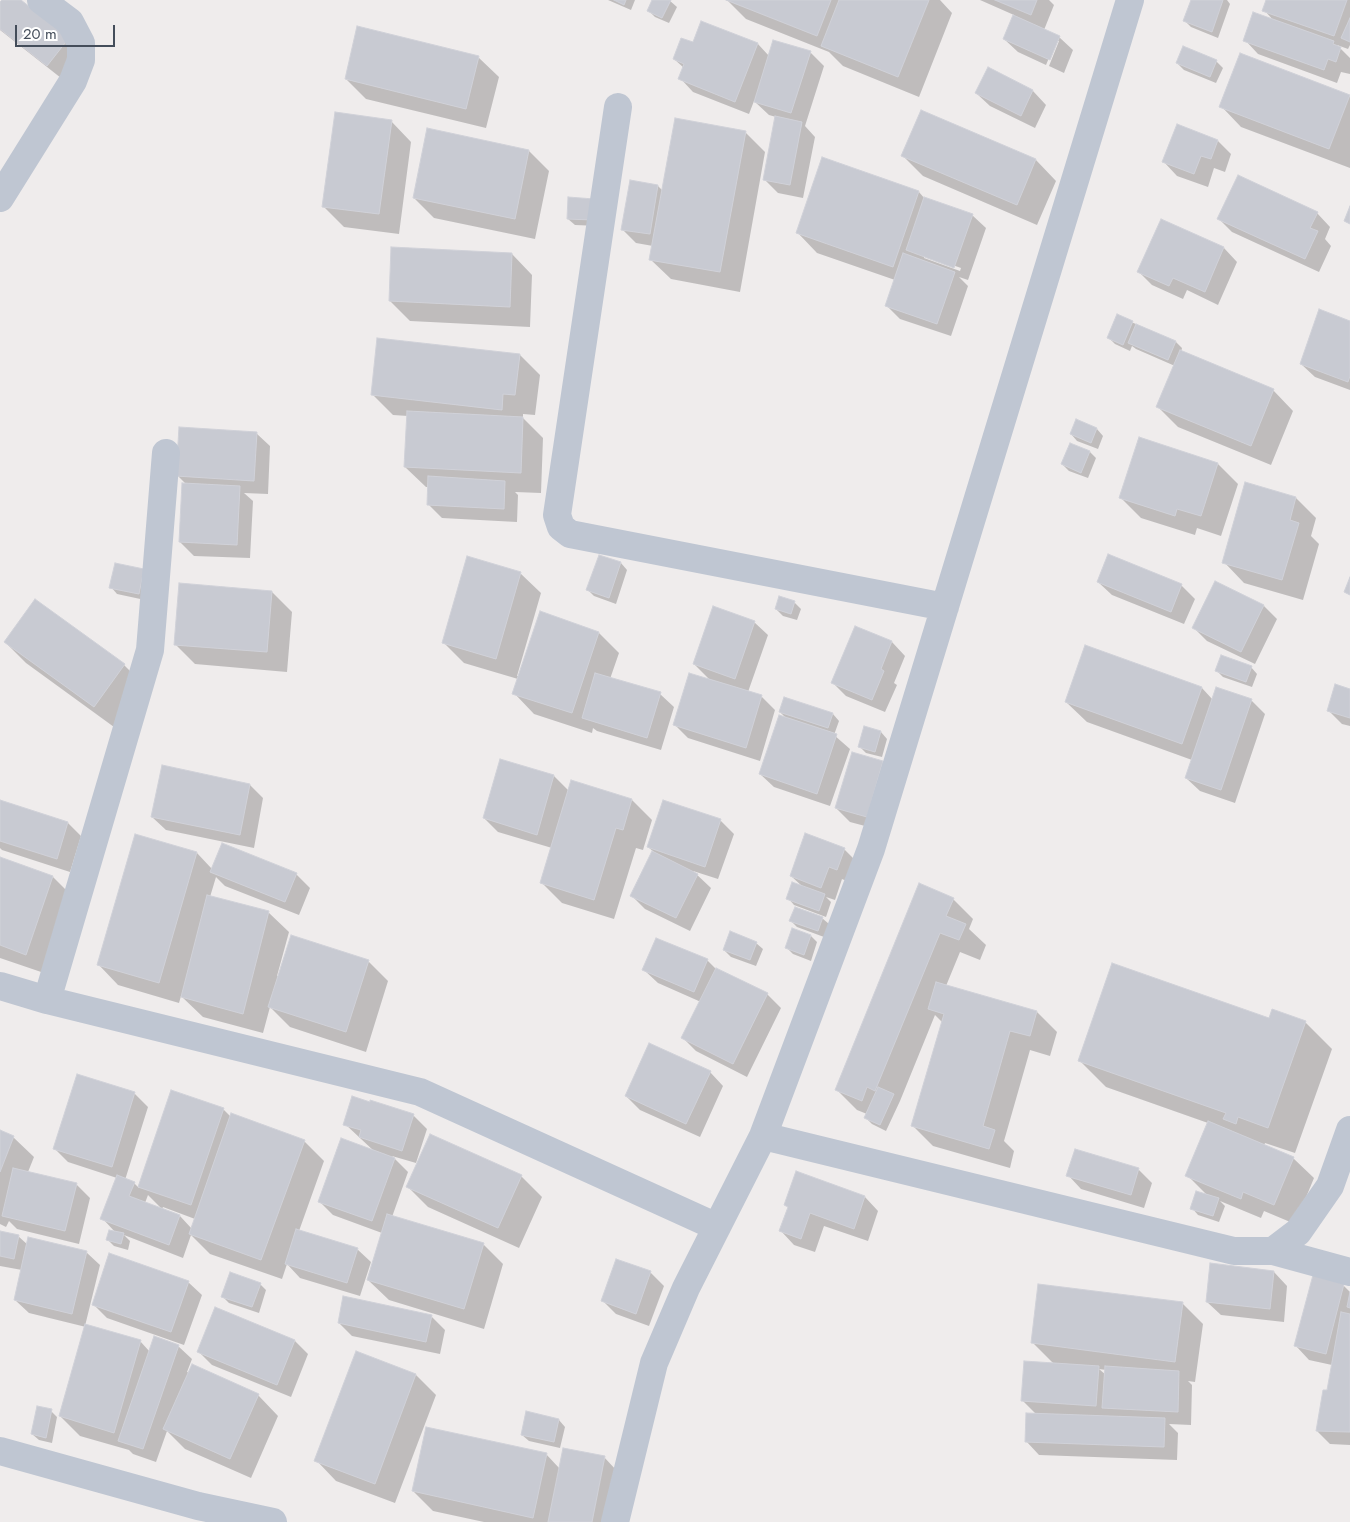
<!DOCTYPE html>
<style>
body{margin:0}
#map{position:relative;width:1350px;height:1522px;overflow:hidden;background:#efecec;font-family:Jost,sans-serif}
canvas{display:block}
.scale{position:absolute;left:15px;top:25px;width:100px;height:22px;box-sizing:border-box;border:2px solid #444d5a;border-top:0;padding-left:6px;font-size:15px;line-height:18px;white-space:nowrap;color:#444d5a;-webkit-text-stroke:4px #fff;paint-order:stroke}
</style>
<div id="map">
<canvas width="1350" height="1522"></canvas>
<div class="scale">20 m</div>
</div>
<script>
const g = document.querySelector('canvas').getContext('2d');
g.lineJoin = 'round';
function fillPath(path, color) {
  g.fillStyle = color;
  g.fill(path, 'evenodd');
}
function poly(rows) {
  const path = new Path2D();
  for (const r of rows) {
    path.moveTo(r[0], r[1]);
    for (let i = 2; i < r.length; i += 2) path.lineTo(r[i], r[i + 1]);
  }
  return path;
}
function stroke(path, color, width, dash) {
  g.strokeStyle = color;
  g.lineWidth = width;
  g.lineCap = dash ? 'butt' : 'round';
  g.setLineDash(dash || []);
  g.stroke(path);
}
fillPath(poly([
 [3,0,19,0,82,52,61,78,0,30,0,4],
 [608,0,635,0,631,10],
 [653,0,669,0,677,7,669,23,655,17,648,10],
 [727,0,940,0,952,13,919,97,843,66,829,52,746,19],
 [980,0,1049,0,1054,5,1044,30,1059,37,1073,50,1064,73,1049,66,1059,41,1056,41,1046,65,1018,52,1004,39,1014,15],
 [1193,0,1227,0,1230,4,1218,38,1191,27,1185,21],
 [1267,0,1350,0,1350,45,1348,49,1337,45,1350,58,1350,74,1341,72,1337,83,1258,54,1245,40,1274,21,1264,10],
 [702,22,758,44,769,56,810,52,824,66,805,126,815,137,803,198,778,193,764,179,776,117,769,115,754,101,749,114,693,92,680,78,684,68,674,59,694,43],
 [1240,55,1350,97,1350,168,1241,127,1221,106],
 [478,57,499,77,486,128,366,99,346,79],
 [1216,61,1223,68,1216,83,1184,70,1177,63],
 [988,69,1033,91,1046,105,1035,128,990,106,976,93],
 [921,112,1036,160,1056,181,1037,225,923,176,903,156],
 [391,121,411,142,399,234,344,227,323,206],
 [1177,126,1218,141,1231,154,1225,172,1214,168,1208,187,1177,176,1164,162],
 [745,132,765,152,740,292,671,279,650,259,653,246,636,243,622,229,658,186,663,191],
 [529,151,549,171,535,239,434,218,414,198],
 [823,159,919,192,925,199,972,215,986,228,968,280,959,277,968,286,951,336,900,319,886,305,895,280,817,253,797,232],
 [924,255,961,268,960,271,924,258],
 [593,200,599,226,575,225,568,219],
 [1317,213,1330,227,1325,239,1331,246,1319,272,1232,232,1219,219],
 [1224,248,1237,262,1218,305,1187,290,1183,299,1152,285,1139,272],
 [512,254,532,275,530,327,410,321,390,301],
 [1118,316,1176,342,1182,348,1181,352,1273,390,1293,411,1271,465,1178,427,1158,407,1175,366,1136,349,1132,346,1130,351,1115,344,1109,338],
 [1350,322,1350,390,1315,377,1301,364],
 [520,355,540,375,535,415,523,414,523,418,543,438,541,493,515,492,518,495,517,522,442,518,428,504,429,487,426,487,405,467,408,416,393,415,372,394],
 [1077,421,1097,429,1103,436,1098,449,1077,441,1071,434],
 [256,433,270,446,268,494,244,493,253,501,250,558,194,556,180,542,187,485,178,476],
 [1139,439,1218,464,1238,484,1221,536,1197,528,1195,535,1141,518,1121,498],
 [1071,444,1090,452,1096,458,1088,478,1069,471,1062,464],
 [1246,484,1296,498,1316,518,1311,536,1319,544,1303,600,1244,583,1224,562],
 [600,556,621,563,627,570,616,604,594,596,588,590],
 [143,570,145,600,117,594,111,587],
 [520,573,541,593,517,676,519,676,599,633,619,653,610,679,660,694,674,707,661,750,597,731,593,728,592,733,534,714,514,693,518,679,464,663,444,643],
 [1098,582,1181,585,1195,599,1184,624,1112,595],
 [1216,582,1264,606,1277,619,1255,664,1207,641,1193,627],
 [272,592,292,612,287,672,195,664,175,644],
 [794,602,801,609,797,620,783,616,776,609],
 [754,622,768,635,748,692,761,696,775,710,760,761,688,738,674,724,711,681,694,664],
 [856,628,892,642,905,656,894,683,897,685,885,712,846,696,833,683],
 [5,642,124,665,144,685,114,727,26,663],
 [1086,647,1202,688,1213,700,1251,700,1265,714,1235,803,1200,791,1186,778,1192,760,1087,722,1066,702],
 [1251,667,1257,674,1252,687,1223,677,1216,670],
 [1350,690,1350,726,1342,724,1328,710],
 [785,698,833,714,839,721,834,735,850,749,830,806,774,787,760,774,787,719,780,712],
 [864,728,881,732,887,739,882,757,866,753,859,746],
 [882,762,896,776,880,830,850,822,836,808],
 [554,776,569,791,572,781,632,800,652,820,643,850,636,848,614,919,562,903,541,882,552,848,498,832,484,818],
 [250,785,263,798,254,848,166,830,152,817],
 [0,802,68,823,81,836,70,872,2,850,0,848],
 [720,820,734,834,718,879,693,871,711,888,690,931,645,909,632,896,654,852,648,847],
 [136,835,197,853,212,869,296,874,310,888,299,915,225,886,216,877,210,897,268,912,289,932,277,976,368,961,388,981,366,1052,290,1027,270,1007,263,1033,203,1017,181,996,179,1003,118,985,98,964],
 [844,849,858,863,851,883,842,879,835,900,826,897,831,902,826,917,794,905,788,898,803,887,791,876],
 [0,859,53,877,73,897,47,974,0,958],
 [953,899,973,919,969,929,986,945,980,960,960,952,946,986,1037,1012,1057,1032,1050,1056,1030,1050,1004,1141,1014,1151,1010,1168,933,1146,913,1126,943,1023,935,1015,900,1101,886,1131,872,1124,865,1117,867,1114,857,1110,836,1089],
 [822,918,829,924,824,937,797,927,791,921],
 [811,936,817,942,811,961,793,954,787,948],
 [657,939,707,960,717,970,767,994,781,1008,747,1077,696,1051,683,1038,701,1002,658,983,644,970],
 [756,943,763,949,756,966,731,957,724,950],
 [1269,1019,1305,1022,1332,1049,1295,1153,1265,1143,1264,1146,1293,1158,1314,1178,1295,1224,1264,1211,1261,1218,1220,1201,1225,1206,1219,1222,1198,1215,1192,1208,1207,1195,1187,1175,1208,1123,1106,1087,1079,1060],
 [710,1072,723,1086,700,1137,640,1110,626,1096],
 [171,1092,223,1109,231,1117,304,1141,324,1161,299,1231,357,1249,371,1262,360,1296,300,1278,287,1264,282,1279,210,1254,191,1235,183,1258,124,1235,130,1241,128,1250,114,1246,108,1240,116,1233,102,1218,117,1178,68,1162,55,1149,134,1093,148,1107,125,1180,134,1183,139,1188],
 [148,1195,162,1209,163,1207,195,1219,192,1229,180,1216,145,1203],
 [413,1115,427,1129,416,1163,392,1156,408,1172,392,1217,483,1244,503,1264,484,1329,389,1300,368,1280,382,1233,333,1215,319,1201,375,1152,345,1124],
 [0,1132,13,1137,34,1157,28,1172,76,1184,90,1198,79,1244,17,1229,9,1221,6,1227,0,1224],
 [431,1135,522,1177,542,1197,519,1248,428,1207,408,1187],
 [1138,1169,1152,1183,1144,1208,1081,1189,1068,1175],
 [797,1173,865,1197,878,1211,868,1241,824,1226,815,1252,794,1245,781,1231,789,1208,786,1205],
 [0,1232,18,1236,28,1245,86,1252,100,1265,85,1326,140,1341,150,1352,178,1346,192,1359,187,1372,258,1395,278,1416,251,1478,185,1449,167,1431,156,1462,133,1454,129,1450,80,1436,60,1416,86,1327,29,1313,15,1300,22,1270,0,1266],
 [650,1272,664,1286,649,1326,616,1314,603,1301],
 [1274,1272,1287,1286,1284,1322,1221,1315,1207,1302],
 [188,1282,202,1295,184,1345,107,1318,93,1304],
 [260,1284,266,1290,259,1313,229,1303,223,1297],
 [1343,1285,1350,1292,1350,1445,1330,1444,1317,1431,1328,1391,1332,1365,1309,1360,1296,1346],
 [1183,1304,1203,1324,1195,1382,1188,1381,1192,1385,1191,1425,1169,1424,1178,1433,1177,1460,1039,1455,1026,1441,1036,1414,1022,1400,1054,1364,1032,1342],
 [1099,1369,1106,1370,1106,1375],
 [431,1316,445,1330,440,1354,352,1336,339,1323],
 [295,1341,308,1354,291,1397,212,1365,199,1352],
 [356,1353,416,1375,436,1395,395,1503,336,1481,316,1460],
 [51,1411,57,1417,52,1443,39,1440,32,1434],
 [527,1413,559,1420,565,1427,560,1448,529,1441,522,1435],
 [546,1454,560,1469,604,1457,617,1471,607,1522,484,1522,433,1511,413,1491]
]), '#0003');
const building = poly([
 [2,0,21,0,69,38,47,66,0,29,0,2,2,0],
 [614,0,626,0,624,5,614,0],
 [652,0,671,0,662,18,647,11,652,0],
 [726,0,831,0,817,36,726,0],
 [839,0,929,0,898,77,821,46,839,0],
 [995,0,1037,0,1031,15,995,0],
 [1191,0,1223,0,1212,32,1183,21,1191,0],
 [1266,0,1347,0,1334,36,1262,11,1266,0],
 [1253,12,1334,41,1333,44,1341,47,1336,62,1328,59,1324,70,1243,41,1253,12],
 [1013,15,1060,36,1050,60,1003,39,1013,15],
 [1350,18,1350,42,1341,38,1350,18],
 [701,21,758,43,735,102,678,79,684,64,673,59,681,38,693,42,701,21],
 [357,26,479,56,466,109,345,79,357,26],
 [773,40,811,51,791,113,754,102,773,40],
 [1183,46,1217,60,1210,77,1176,63,1183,46],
 [1240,53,1350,95,1329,149,1219,107,1240,53],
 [988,67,1033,90,1021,116,975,93,988,67],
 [921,110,1036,159,1017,205,901,156,921,110],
 [335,112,392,120,379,214,322,207,335,112],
 [775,116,802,122,790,185,763,180,775,116],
 [675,118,746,131,720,272,649,260,675,118],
 [1177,124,1218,140,1211,159,1201,156,1194,174,1162,162,1177,124],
 [427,128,529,150,515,219,413,198,427,128],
 [822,157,919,191,893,267,796,233,822,157],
 [1238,175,1318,212,1310,228,1318,231,1305,259,1217,219,1238,175],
 [630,180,658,185,650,234,621,230,630,180],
 [568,197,594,199,593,220,567,219,568,197],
 [924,197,973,214,954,268,906,250,924,197],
 [1350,206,1350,224,1344,221,1350,206],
 [1161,219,1224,247,1205,292,1173,278,1169,286,1137,272,1161,219],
 [391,247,512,253,510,307,389,301,391,247],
 [903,253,955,272,937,324,885,306,903,253],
 [1319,309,1350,321,1350,376,1348,382,1300,364,1319,309],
 [1117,314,1133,321,1123,345,1107,338,1117,314],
 [1136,324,1176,341,1168,360,1128,343,1136,324],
 [377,338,520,354,515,395,503,394,502,410,371,395,377,338],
 [1180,350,1274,389,1251,446,1156,407,1180,350],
 [407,411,523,417,521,473,404,467,407,411],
 [1076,419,1097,428,1091,443,1070,434,1076,419],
 [179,427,257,432,254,481,176,476,179,427],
 [1139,437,1218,463,1201,516,1177,509,1175,516,1119,498,1139,437],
 [1070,443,1090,451,1081,473,1061,464,1070,443],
 [428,476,505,481,504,509,427,505,428,476],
 [1245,482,1296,497,1290,520,1299,523,1282,580,1222,563,1245,482],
 [182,483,240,486,237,545,179,542,182,483],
 [1108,554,1182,584,1171,612,1097,582,1108,554],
 [599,555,621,562,609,598,586,590,599,555],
 [467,556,521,572,496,659,442,643,467,556],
 [115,563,144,569,139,594,109,588,115,563],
 [1350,577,1350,595,1344,592,1350,577],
 [1215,581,1264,605,1241,652,1192,628,1215,581],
 [179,583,272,591,267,652,174,645,179,583],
 [779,596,795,601,791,614,775,609,779,596],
 [35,599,125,664,94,707,4,642,35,599],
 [713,606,755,621,735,679,693,664,713,606],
 [540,611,599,632,572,713,512,694,540,611],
 [855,626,892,641,881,669,884,671,872,700,831,683,855,626],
 [1085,645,1202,687,1182,744,1065,702,1085,645],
 [1221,655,1252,666,1246,682,1215,671,1221,655],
 [595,673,661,692,647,738,582,718,595,673],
 [689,673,762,695,746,748,673,725,689,673],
 [1335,684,1350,689,1350,718,1327,711,1335,684],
 [1216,687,1252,699,1221,790,1185,778,1216,687],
 [784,697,833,713,828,728,779,712,784,697],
 [779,715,837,734,817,794,759,774,779,715],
 [864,726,881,731,875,752,858,747,864,726],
 [852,752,883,761,867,817,835,808,852,752],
 [500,759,554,775,537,835,483,818,500,759],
 [162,765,250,784,240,835,151,817,162,765],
 [571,780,632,799,623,830,616,828,594,900,540,883,571,780],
 [0,800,68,822,57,859,0,841,0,800],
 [663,800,721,819,705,867,647,847,663,800],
 [805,833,845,848,837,870,829,867,821,888,790,876,805,833],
 [135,834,197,852,159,983,97,965,135,834],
 [222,843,297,873,285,902,210,872,222,843],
 [652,851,698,874,676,918,630,896,652,851],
 [0,857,53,876,26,955,0,945,0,857],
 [792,882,825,894,819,911,786,899,792,882],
 [919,883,954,898,946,916,966,924,959,940,940,933,875,1091,867,1087,862,1101,835,1090,919,883],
 [207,895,269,911,243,1014,181,997,207,895],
 [795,907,823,917,818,931,789,921,795,907],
 [792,928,811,935,804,955,785,948,792,928],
 [730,931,757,942,750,960,723,950,730,931],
 [291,935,369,960,346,1032,268,1007,291,935],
 [656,938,708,959,694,992,642,970,656,938],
 [1112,963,1269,1018,1272,1009,1306,1021,1268,1128,1238,1117,1236,1124,1223,1119,1226,1113,1078,1061,1112,963],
 [716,968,768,993,733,1064,681,1038,716,968],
 [936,982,1037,1011,1030,1036,1010,1031,983,1126,995,1130,989,1149,911,1126,944,1014,928,1009,936,982],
 [649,1043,711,1071,686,1124,625,1096,649,1043],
 [77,1074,135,1092,112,1167,53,1149,77,1074],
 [878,1087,894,1094,880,1125,864,1118,878,1087],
 [171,1090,224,1108,191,1205,138,1187,171,1090],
 [352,1096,370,1102,370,1100,414,1114,402,1151,359,1137,361,1130,343,1125,352,1096],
 [231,1113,305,1140,261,1260,189,1234,231,1113],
 [1208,1121,1294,1157,1274,1205,1243,1192,1241,1199,1185,1176,1208,1121],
 [0,1130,14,1136,0,1172,0,1130],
 [430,1134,522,1175,498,1228,406,1187,430,1134],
 [341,1138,395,1158,372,1221,318,1202,341,1138],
 [1075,1149,1139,1168,1131,1195,1066,1176,1075,1149],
 [13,1168,77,1183,65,1231,2,1216,13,1168],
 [796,1171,865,1196,854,1229,810,1213,801,1239,779,1231,788,1207,784,1205,796,1171],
 [117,1175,135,1182,129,1196,180,1215,169,1245,100,1219,117,1175],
 [1196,1191,1219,1198,1213,1216,1190,1209,1196,1191],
 [387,1214,484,1243,464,1309,367,1280,387,1214],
 [296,1229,358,1248,347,1283,285,1264,296,1229],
 [109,1230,124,1233,121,1244,106,1240,109,1230],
 [0,1231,19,1235,14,1259,0,1256,0,1231],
 [28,1237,87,1251,72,1314,14,1300,28,1237],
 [109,1253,189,1281,171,1332,92,1305,109,1253],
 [616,1259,651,1271,636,1314,601,1301,616,1259],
 [1210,1263,1274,1271,1270,1309,1206,1302,1210,1263],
 [230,1272,261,1283,252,1307,221,1297,230,1272],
 [1313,1275,1344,1284,1326,1354,1294,1346,1313,1275],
 [1038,1284,1183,1302,1175,1362,1031,1343,1038,1284],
 [1350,1292,1350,1308,1347,1307,1350,1292],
 [343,1296,432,1315,426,1342,338,1323,343,1296],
 [215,1307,295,1340,277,1385,197,1352,215,1307],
 [1341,1312,1350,1314,1350,1432,1316,1431,1323,1390,1327,1390,1341,1312],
 [85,1324,141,1340,114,1433,59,1416,85,1324],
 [154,1336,179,1345,143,1449,118,1441,154,1336],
 [356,1351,416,1374,375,1484,314,1461,356,1351],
 [1024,1361,1099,1366,1096,1406,1021,1401,1024,1361],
 [192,1364,259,1394,230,1459,163,1429,192,1364],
 [1105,1366,1179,1371,1178,1412,1102,1408,1105,1366],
 [37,1406,52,1409,46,1438,31,1434,37,1406],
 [526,1411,559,1419,554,1442,521,1435,526,1411],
 [1026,1413,1165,1418,1164,1447,1025,1442,1026,1413],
 [426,1427,547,1453,533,1518,412,1491,426,1427],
 [563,1448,605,1456,592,1522,548,1522,563,1448]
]);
fillPath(building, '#c8cad2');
stroke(building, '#d0d1d8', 1);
stroke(poly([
 [618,107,557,515,561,527,570,534,945,607],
 [0,198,73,81,81,60,81,43,70,22,41,0],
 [0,986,47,1000,420,1092,717,1227],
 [47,1000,150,650,166,453],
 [763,1136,1234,1251,1273,1251,1298,1232,1330,1186,1350,1130],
 [1273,1251,1350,1272],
 [0,1451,198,1506,273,1522],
 [615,1522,654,1363,686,1288,763,1136,871,849,1130,0]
]), '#bfc6d2', 28);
</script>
